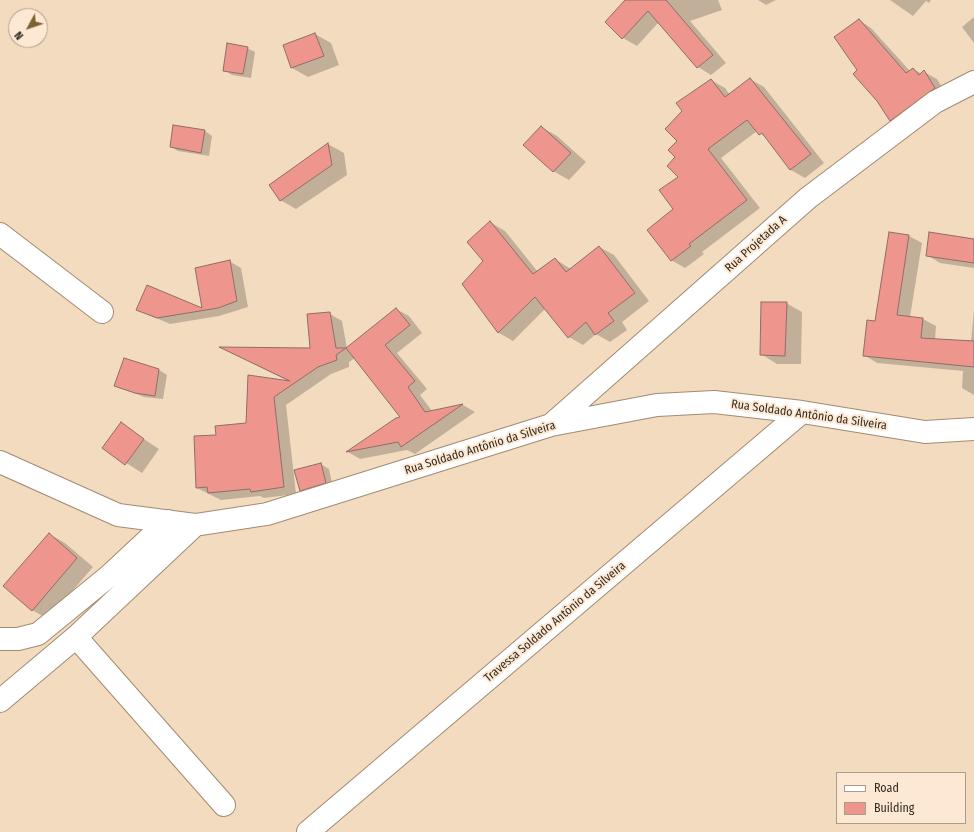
<!DOCTYPE html>
<meta charset="utf-8">
<style>
body{margin:0}
#map{position:relative;width:974px;height:832px;overflow:hidden;background:#f3dbc0;font-family:"Fira Sans Condensed",sans-serif}
canvas{display:block}
.legend{position:absolute;left:836px;top:772px;width:130px;height:52px;box-sizing:border-box;background:#fde9d3;border:1px solid #ac9d8b;margin:0;padding:5px 7px;list-style:none;font-size:12px;color:#332a20}
.legend li{display:flex;align-items:center;gap:8px;height:20px}
.legend b{width:20px;border:1px solid #ac9d8b}
.north{position:absolute;left:8px;top:8px;width:40px;height:40px;box-sizing:border-box;background:#fde9d3;border:1px solid #ac9d8b;border-radius:50%;rotate:230deg;font-size:11px;font-weight:700;line-height:16px;text-align:center;color:#332a20}
.north::after{content:'';display:block;margin:auto;width:14px;height:18px;background:#7d6234;clip-path:polygon(50% 0,100% 100%,50% 72%,0 100%)}
</style>
<div id="map">
<canvas width="974" height="832"></canvas>
<ul class="legend">
<li><b style="height:5px;background:#fff"></b>Road</li>
<li><b style="height:11px;background:#ee968d"></b>Building</li>
</ul>
<div class="north">N</div>
</div>
<script>
const g = document.querySelector('canvas').getContext('2d');
g.lineJoin = 'round';
function fillPath(path, color) {
  g.fillStyle = color;
  g.fill(path, 'evenodd');
}
function poly(rows) {
  const path = new Path2D();
  for (const r of rows) {
    path.moveTo(r[0], r[1]);
    for (let i = 2; i < r.length; i += 2) path.lineTo(r[i], r[i + 1]);
  }
  return path;
}
function stroke(path, color, width, dash) {
  g.strokeStyle = color;
  g.lineWidth = width;
  g.lineCap = dash ? 'butt' : 'round';
  g.setLineDash(dash || []);
  g.stroke(path);
}
function write(font, color, halo, rows, align = 'center') {
  g.font = font + ' "Fira Sans Condensed",sans-serif';
  g.lineWidth = 4;
  g.setLineDash([]);
  g.textBaseline = 'middle';
  g.strokeStyle = halo;
  g.fillStyle = color;
  for (const [text, x, y, turn = 0] of rows) {
    g.save();
    g.translate(x, y);
    g.rotate((+turn || 0) * Math.PI / 180);
    g.textAlign = isNaN(turn) ? turn : align;
    if (halo) g.strokeText(text, 0, 0);
    g.fillText(text, 0, 0);
    g.restore();
  }
}
fillPath(poly([
 [627,0,718,0,722,10,690,21,726,63,711,75,698,67,658,23,637,46,623,38],
 [758,0,776,0,766,5],
 [890,0,931,0,929,3,926,1,913,16],
 [974,17,974,43,962,27],
 [859,20,871,28,910,71,913,69,922,74,924,72,937,79,947,96,903,127,890,120,859,71],
 [315,34,331,43,339,65,308,77,292,68,284,46],
 [247,48,255,52,251,78,232,75,224,70],
 [750,79,764,87,824,163,805,178,791,170,767,138,757,131,721,158,760,208,702,252,704,254,685,268,671,260,675,209,679,177,677,157,678,141,711,80,725,88,730,95],
 [541,127,557,136,586,162,569,180,553,171],
 [205,131,212,136,209,156,178,151,171,147],
 [328,144,344,153,347,175,296,209,280,200,270,185],
 [490,222,505,231,538,272,555,259,571,269,599,247,614,255,649,301,622,322,627,330,610,342,596,334,583,345,569,337,545,309,513,341,499,333,463,284,485,261],
 [909,236,922,243,910,317,923,319,936,326,935,340,971,342,974,310,974,395,962,388,963,371,877,363,864,355],
 [974,240,974,268,940,263,927,255],
 [229,261,241,268,248,307,219,316,170,324,138,310,203,309],
 [786,303,802,312,801,364,777,364,761,354],
 [396,309,409,316,422,333,397,353,427,389,420,395,432,411,463,405,475,412,415,454,407,450,360,459,348,452,396,419,402,418,355,358,349,362,349,367,331,374,286,405,296,494,264,498,260,496,221,500,197,488,217,436,247,424,249,376,290,382,222,348,311,349,330,314,342,321,347,348],
 [159,370,167,375,163,399,144,397,116,386],
 [121,424,159,449,142,473,103,448],
 [321,464,329,469,333,487,308,495,300,490],
 [49,534,65,543,93,567,48,619,32,610]
]), '#0003');
const building = poly([
 [625,0,666,0,713,55,697,68,648,11,622,39,605,22,625,0],
 [859,19,906,73,913,68,919,75,924,70,935,88,890,121,877,101,853,74,857,70,834,37,859,19],
 [315,33,324,56,291,68,283,45,315,33],
 [227,43,248,47,243,74,223,71,227,43],
 [750,78,811,154,790,170,762,133,759,135,747,120,708,149,747,200,689,244,691,246,671,261,647,230,673,209,659,190,678,177,667,166,675,157,668,150,677,141,665,129,682,111,676,103,711,79,725,97,750,78],
 [173,125,205,130,201,153,170,147,173,125],
 [541,126,571,153,553,172,523,145,541,126],
 [328,143,332,165,280,201,269,185,328,143],
 [490,221,533,274,555,258,566,272,599,246,635,293,608,313,614,321,595,335,586,322,568,338,535,297,498,333,462,284,483,261,467,242,490,221],
 [889,232,909,235,897,315,923,318,921,338,974,341,974,367,863,356,867,320,875,321,889,232],
 [929,232,974,239,974,263,926,256,929,232],
 [230,260,237,301,218,308,157,318,136,310,147,285,202,308,195,268,230,260],
 [761,302,787,302,785,356,760,355,761,302],
 [396,308,410,325,385,345,415,381,408,387,425,412,463,404,401,447,398,442,346,452,396,418,400,417,346,348,336,355,337,360,318,367,274,397,284,487,251,492,250,489,208,493,207,487,196,488,194,436,216,435,215,426,246,423,248,375,290,381,219,347,310,348,307,314,330,312,336,348,346,348,396,308],
 [124,358,159,369,155,396,135,393,114,386,124,358],
 [121,422,144,439,125,465,102,448,121,422],
 [321,463,326,483,300,491,294,470,321,463],
 [49,533,77,558,32,611,3,586,49,533]
]);
fillPath(building, '#ee968d');
stroke(building, '#8f6c68', 1);
const minor = poly([
 [0,234,102,312],
 [552,424,808,198,935,102,974,82],
 [0,462,118,515,195,525,267,514,551,425,657,405,714,402,802,412,925,432,974,429],
 [76,637,224,805],
 [0,639,18,639,38,634,109,576,168,521],
 [0,701,76,637,195,525],
 [308,832,802,412]
]);
stroke(minor, '#a18b72', 24);
stroke(minor, '#fff', 22);
write('12px', '#332a20', '#fde9d3', [
 ["Rua Projetada A",756,244,-42],
 ["Rua Soldado Antônio da Silveira",809,415,8],
 ["Rua Soldado Antônio da Silveira",480,448,-17],
 ["Travessa Soldado Antônio da Silveira",555,622,-40]
]);
</script>
